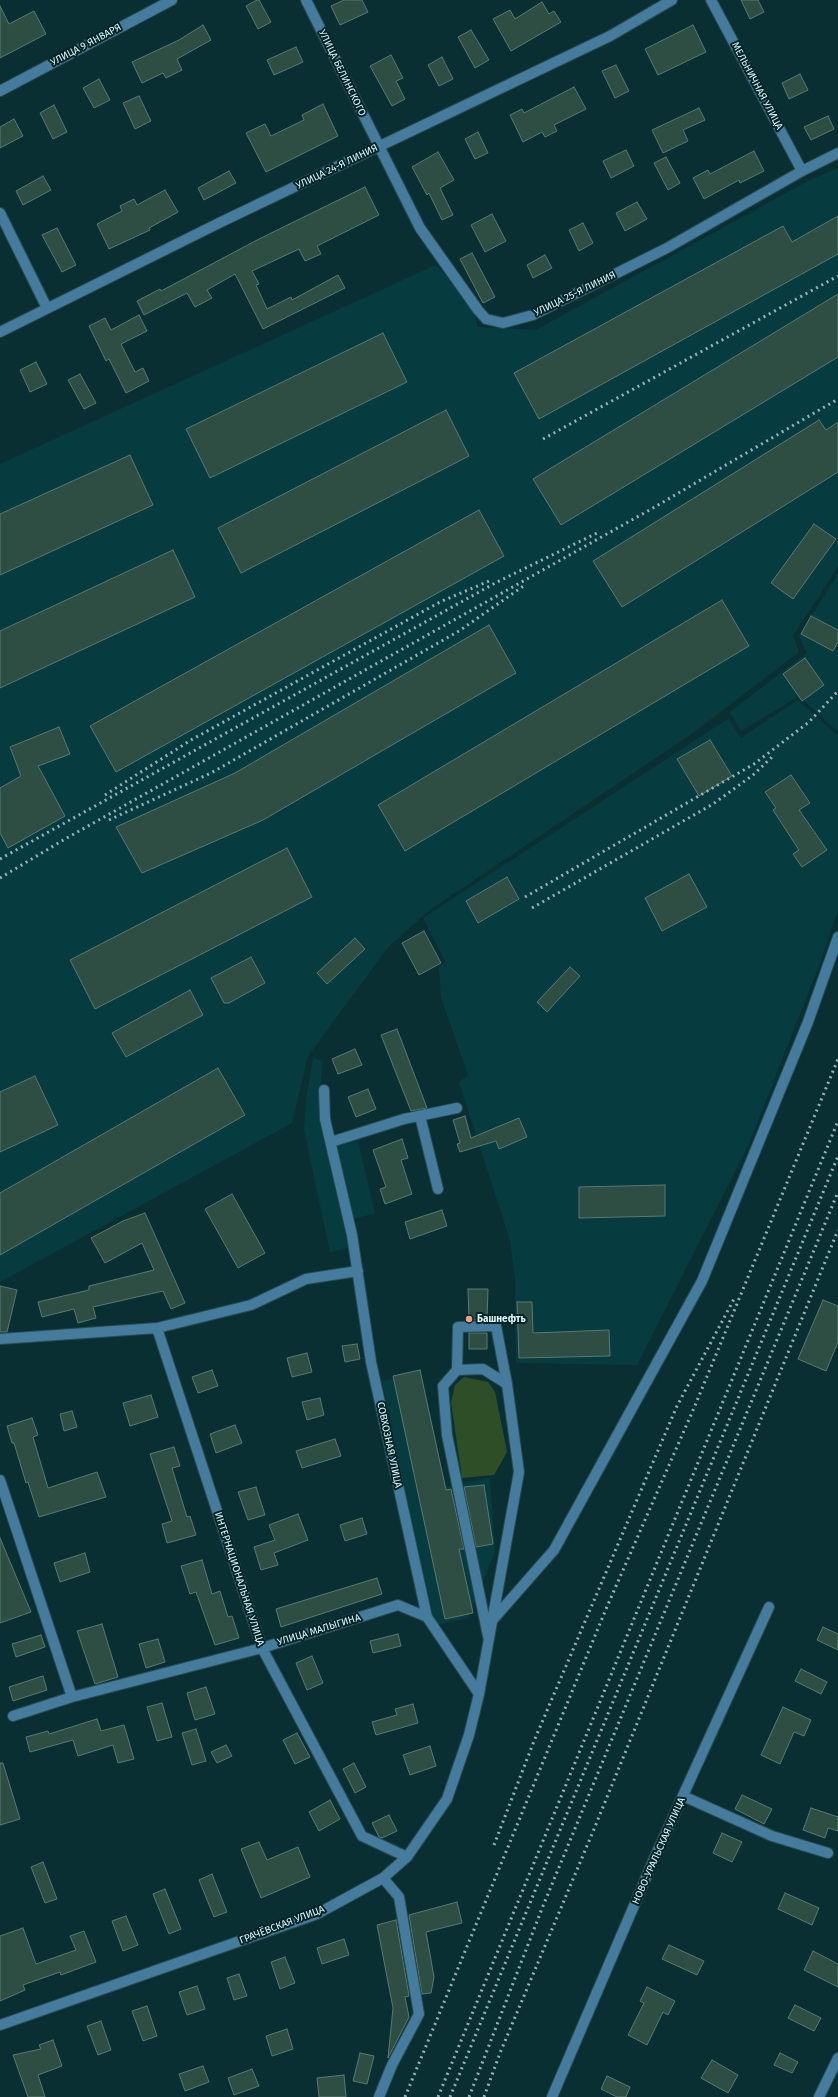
<!DOCTYPE html>
<meta charset="utf-8">
<style>
body{margin:0}
canvas{display:block;background:#0a2f33}
</style>
<canvas width="838" height="2097"></canvas>
<script>
const g = document.querySelector('canvas').getContext('2d');
g.lineJoin = 'round';
function fillPath(path, color) {
  g.fillStyle = color;
  g.fill(path, 'evenodd');
}
function poly(rows) {
  const path = new Path2D();
  for (const r of rows) {
    path.moveTo(r[0], r[1]);
    for (let i = 2; i < r.length; i += 2) path.lineTo(r[i], r[i + 1]);
  }
  return path;
}
function stroke(path, color, width, dash) {
  g.strokeStyle = color;
  g.lineWidth = width;
  g.lineCap = dash ? 'butt' : 'round';
  g.setLineDash(dash || []);
  g.stroke(path);
}
function write(font, color, halo, rows, align = 'center') {
  g.font = font + ' "Fira Sans",sans-serif';
  g.lineWidth = 4;
  g.setLineDash([]);
  g.textBaseline = 'middle';
  g.strokeStyle = halo;
  g.fillStyle = color;
  for (const [text, x, y, turn = 0] of rows) {
    g.save();
    g.translate(x, y);
    g.rotate((+turn || 0) * Math.PI / 180);
    g.textAlign = isNaN(turn) ? turn : align;
    if (halo) g.strokeText(text, 0, 0);
    g.fillText(text, 0, 0);
    g.restore();
  }
}
fillPath(poly([
 [838,168,838,566,793,636,799,652,690,735,431,909,389,946,308,1056,292,1123,0,1282,0,464,436,265,469,300,478,327,536,330,808,181],
 [838,574,838,732,799,696,741,731,730,712,807,653,799,636],
 [798,700,838,736,838,910,820,963,749,1144,637,1365,516,1363,515,1280,510,1240,459,1082,468,1075,441,997,439,966,446,963,423,918,728,719,741,738],
 [313,1058,323,1061,319,1101,325,1149,358,1141,375,1213,343,1222,348,1248,330,1252,304,1130,306,1100],
 [419,1374,446,1487,490,1478,495,1551,468,1618,435,1625,382,1381]
]), '#063b40');
fillPath(poly([
 [464,1377,488,1382,495,1392,507,1452,494,1475,462,1478,451,1402,455,1385]
]), '#2e4e27');
const building = poly([
 [257,0,259,0,271,22,258,29,246,6,257,0],
 [344,0,362,0,368,12,340,25,331,6,344,0],
 [741,0,758,0,764,12,750,19,741,0],
 [542,2,549,14,554,11,561,22,511,51,493,19,510,10,515,19,542,2],
 [0,6,9,24,34,11,46,34,0,58,0,6],
 [203,25,211,40,177,59,182,70,166,78,163,73,142,83,132,62,179,40,203,25],
 [693,25,706,52,658,75,645,49,693,25],
 [471,30,489,60,475,68,458,37,471,30],
 [296,47,303,62,274,75,267,60,296,47],
 [391,55,403,78,396,81,405,99,392,106,370,66,391,55],
 [442,57,453,79,439,86,428,65,442,57],
 [616,65,629,91,615,98,602,71,616,65],
 [800,74,808,90,789,99,782,83,800,74],
 [99,79,110,100,94,108,83,88,99,79],
 [574,87,586,109,554,125,557,131,545,137,542,132,523,142,510,115,522,109,524,113,574,87],
 [139,96,151,121,135,129,123,103,139,96],
 [323,104,338,136,266,172,246,133,265,124,271,136,304,120,302,115,323,104],
 [54,105,67,132,53,139,40,113,54,105],
 [699,108,705,120,683,130,688,141,663,153,652,130,699,108],
 [828,116,834,129,811,140,804,127,828,116],
 [14,119,23,136,0,148,0,127,14,119],
 [478,132,488,153,475,159,465,139,478,132],
 [626,150,634,166,611,178,603,161,626,150],
 [754,151,764,171,740,183,739,180,704,199,693,178,708,170,710,174,754,151],
 [438,152,454,180,440,188,453,215,442,220,429,193,427,195,412,167,438,152],
 [666,157,680,183,668,190,654,163,666,157],
 [229,171,236,183,204,200,198,188,229,171],
 [43,176,51,190,23,205,16,191,43,176],
 [365,187,379,215,317,246,321,254,305,261,299,249,252,271,259,284,256,285,267,309,291,297,292,300,338,275,345,288,263,329,235,274,207,290,212,298,195,307,187,293,144,315,137,301,160,289,161,291,259,239,365,187],
 [165,190,178,212,149,228,150,230,109,249,97,224,122,211,120,206,134,199,137,205,165,190],
 [637,202,647,219,625,231,616,213,637,202],
 [492,214,506,241,485,252,471,225,492,214],
 [838,216,838,254,539,419,514,373,783,226,792,242,838,216],
 [583,223,593,243,579,251,569,230,583,223],
 [57,228,76,265,62,272,42,235,57,228],
 [472,253,495,297,483,303,460,259,472,253],
 [545,255,552,268,533,278,527,265,545,255],
 [838,294,838,357,561,525,533,479,838,294],
 [139,315,147,331,121,344,135,372,143,368,149,381,126,393,109,359,106,361,89,326,105,318,111,330,139,315],
 [383,333,407,382,210,478,186,429,383,333],
 [36,362,47,384,30,392,20,370,36,362],
 [80,374,96,403,84,409,68,380,80,374],
 [446,410,469,456,241,573,218,528,446,410],
 [819,420,826,430,838,422,838,472,622,607,593,561,819,420],
 [130,455,153,505,0,575,0,514,130,455],
 [479,510,504,556,116,772,90,726,479,510],
 [814,524,836,539,793,599,771,583,814,524],
 [173,550,195,597,0,688,0,631,173,550],
 [722,600,749,646,405,851,378,805,722,600],
 [811,616,838,630,838,642,833,651,801,634,811,616],
 [489,625,516,673,263,820,142,873,116,827,235,773,489,625],
 [805,658,824,685,802,701,783,674,805,658],
 [59,727,70,754,38,766,65,816,8,848,0,833,0,788,21,776,10,747,59,727],
 [710,740,732,776,699,796,677,759,710,740],
 [791,775,810,803,799,810,827,850,802,867,793,854,799,850,773,810,776,808,765,792,791,775],
 [287,848,312,897,95,1009,70,960,287,848],
 [689,874,707,907,662,931,645,898,689,874],
 [507,877,519,899,478,923,466,901,507,877],
 [424,931,441,963,419,975,402,943,424,931],
 [355,938,365,949,327,984,317,973,355,938],
 [251,957,265,983,229,1003,224,1003,211,978,251,957],
 [570,967,580,976,547,1012,537,1002,570,967],
 [190,990,203,1015,126,1057,112,1033,190,990],
 [397,1029,427,1108,411,1111,381,1035,397,1029],
 [355,1049,362,1065,338,1074,332,1059,355,1049],
 [218,1068,245,1115,0,1255,0,1193,218,1068],
 [35,1076,58,1125,0,1152,0,1092,35,1076],
 [368,1089,376,1109,356,1117,348,1097,368,1089],
 [465,1116,471,1138,519,1118,527,1137,499,1149,496,1141,460,1152,457,1144,460,1143,453,1120,465,1116],
 [402,1139,408,1158,401,1160,412,1194,385,1204,380,1189,386,1187,373,1150,402,1139],
 [665,1185,665,1216,579,1218,579,1187,665,1185],
 [232,1194,265,1253,238,1268,205,1209,232,1194],
 [442,1210,447,1226,410,1239,405,1222,442,1210],
 [145,1213,185,1303,171,1309,163,1291,93,1307,96,1318,78,1323,74,1309,42,1317,38,1302,89,1290,89,1286,154,1270,142,1243,105,1263,91,1238,123,1221,145,1213],
 [0,1286,17,1290,7,1332,0,1332,0,1286],
 [468,1289,488,1289,487,1320,469,1320,468,1289],
 [823,1300,838,1306,838,1342,826,1371,798,1359,823,1300],
 [517,1302,532,1302,533,1333,609,1330,610,1356,519,1358,517,1302],
 [469,1333,487,1333,487,1349,469,1349,469,1333],
 [357,1344,360,1359,345,1362,342,1346,357,1344],
 [307,1353,312,1372,292,1377,287,1358,307,1353],
 [212,1370,218,1386,198,1393,192,1377,212,1370],
 [420,1370,446,1490,451,1489,464,1549,459,1549,473,1613,445,1619,393,1376,420,1370],
 [151,1395,158,1417,130,1426,123,1403,151,1395],
 [320,1398,324,1415,307,1420,302,1402,320,1398],
 [72,1411,77,1427,64,1431,60,1414,72,1411],
 [32,1418,38,1435,33,1437,48,1488,97,1472,106,1497,39,1517,28,1482,26,1483,14,1443,12,1443,7,1426,32,1418],
 [235,1425,242,1443,216,1453,210,1434,235,1425],
 [335,1439,341,1456,302,1468,296,1451,335,1439],
 [174,1447,180,1466,172,1468,187,1517,190,1516,196,1535,167,1543,162,1524,172,1521,150,1454,174,1447],
 [484,1485,493,1544,476,1547,464,1487,484,1485],
 [256,1487,265,1515,248,1520,238,1492,256,1487],
 [298,1514,308,1540,274,1553,278,1565,261,1570,254,1547,275,1540,269,1525,298,1514],
 [362,1518,367,1534,345,1541,340,1525,362,1518],
 [0,1538,31,1612,0,1623,0,1538],
 [85,1553,90,1572,60,1582,54,1563,85,1553],
 [202,1560,212,1594,220,1591,228,1617,232,1616,239,1638,215,1645,196,1592,190,1594,181,1566,202,1560],
 [377,1578,382,1594,281,1627,276,1609,377,1578],
 [102,1624,118,1677,95,1684,77,1631,102,1624],
 [823,1627,838,1634,838,1650,817,1640,823,1627],
 [398,1634,401,1646,373,1653,370,1641,398,1634],
 [41,1635,45,1647,16,1657,12,1644,41,1635],
 [158,1639,165,1662,146,1668,139,1644,158,1639],
 [312,1656,323,1683,307,1690,296,1663,312,1656],
 [801,1669,827,1682,821,1694,795,1681,801,1669],
 [43,1676,47,1690,13,1701,9,1687,43,1676],
 [206,1687,215,1714,195,1720,187,1693,206,1687],
 [162,1703,172,1737,157,1741,147,1707,162,1703],
 [413,1704,418,1723,376,1735,372,1722,397,1715,395,1709,413,1704],
 [783,1707,811,1720,804,1736,794,1732,780,1764,761,1755,783,1707],
 [97,1719,101,1731,124,1725,134,1759,118,1763,113,1745,78,1756,73,1740,30,1752,26,1737,48,1731,49,1734,97,1719],
 [196,1729,206,1761,192,1765,182,1733,196,1729],
 [297,1733,310,1757,295,1764,283,1740,297,1733],
 [226,1745,232,1756,217,1763,211,1752,226,1745],
 [430,1746,436,1766,410,1775,403,1755,430,1746],
 [0,1763,3,1763,20,1819,0,1825,0,1763],
 [354,1763,366,1787,355,1793,343,1769,354,1763],
 [742,1795,772,1809,764,1824,735,1809,742,1795],
 [330,1800,340,1819,319,1831,309,1812,330,1800],
 [811,1808,838,1817,838,1831,828,1828,825,1838,803,1830,811,1808],
 [389,1815,397,1831,382,1838,379,1837,372,1823,389,1815],
 [722,1833,742,1842,732,1862,713,1853,722,1833],
 [259,1842,267,1860,298,1847,310,1877,261,1898,241,1849,259,1842],
 [43,1862,57,1899,45,1903,31,1867,43,1862],
 [212,1874,227,1912,214,1917,199,1880,212,1874],
 [165,1889,181,1929,169,1934,153,1894,165,1889],
 [785,1893,819,1908,812,1925,778,1909,785,1893],
 [457,1902,462,1923,426,1932,434,1977,431,1993,422,1994,409,1915,457,1902],
 [126,1916,138,1945,123,1951,112,1921,126,1916],
 [396,1920,409,1996,405,1997,409,2017,388,2058,393,2008,377,1925,396,1920],
 [23,1928,36,1964,76,1950,70,1936,84,1931,96,1962,61,1975,60,1972,23,1985,25,1990,0,2001,0,1936,23,1928],
 [344,1939,349,1955,322,1964,317,1948,344,1939],
 [669,1945,704,1961,697,1975,662,1959,669,1945],
 [813,1951,838,1964,838,1987,804,1970,813,1951],
 [285,1957,295,1983,280,1989,271,1962,285,1957],
 [239,1974,247,1996,234,2000,227,1978,239,1974],
 [197,1986,205,2009,187,2015,179,1992,197,1986],
 [647,1987,675,2001,668,2015,663,2012,647,2045,628,2035,644,2003,640,2001,647,1987],
 [795,2005,821,2018,814,2031,788,2018,795,2005],
 [147,2006,157,2036,143,2041,132,2011,147,2006],
 [101,2021,111,2050,98,2055,87,2026,101,2021],
 [287,2029,293,2049,272,2056,266,2036,287,2029],
 [53,2040,62,2066,38,2075,45,2097,28,2097,13,2055,41,2049,39,2045,53,2040],
 [360,2053,374,2056,367,2084,353,2081,360,2053],
 [780,2053,798,2062,792,2073,774,2065,780,2053],
 [712,2060,738,2075,728,2093,701,2078,712,2060],
 [203,2066,209,2082,185,2091,179,2074,203,2066],
 [252,2069,259,2086,234,2095,228,2078,252,2069],
 [344,2075,346,2097,319,2097,317,2078,344,2075],
 [607,2076,630,2087,626,2097,617,2097,601,2089,607,2076]
]);
fillPath(building, '#2e4e44');
stroke(building, '#597a6f', 1);
const minor = poly([
 [306,0,420,228,478,310,486,319,503,323,533,315,667,248,802,171,838,153],
 [711,0,802,171],
 [0,91,172,0],
 [0,213,47,308],
 [0,332,221,222,610,36,672,0],
 [324,1090,325,1119,352,1235,371,1362,427,1617],
 [420,1116,438,1189],
 [331,1142,404,1119,457,1108],
 [157,1328,262,1648,362,1836,407,1857],
 [0,1339,157,1328,251,1305,306,1279,358,1271],
 [457,1370,458,1327,496,1326,507,1384],
 [0,1480,72,1697],
 [490,1623,554,1550,702,1281,808,1022,838,937],
 [13,1716,72,1697,262,1648,398,1605,427,1617,479,1694],
 [683,1796,772,1836,828,1853],
 [0,2025,317,1914,383,1878,407,1857,447,1799,469,1735,479,1694,519,1472,507,1384,483,1369,457,1370,443,1386,447,1435,488,1636],
 [379,2097,392,2065,419,2014,399,1897,383,1878],
 [552,2097,654,1859,769,1607],
 [819,2097,838,2058]
]);
stroke(minor, '#284b4f', 12);
stroke(minor, '#457c9e', 10);
stroke(poly([
 [543,439,838,276],
 [105,795,191,740,440,602,489,581],
 [109,820,211,773,459,631,525,585],
 [0,859,497,582,597,533],
 [0,878,65,839,653,508,838,399],
 [525,897,754,764,809,722,838,691],
 [532,908,713,804,753,775,772,757],
 [494,1845,534,1741,677,1406,734,1299],
 [405,2097,606,1609,694,1408,838,1059],
 [438,2097,838,1121],
 [450,2097,838,1156],
 [469,2097,543,1906,838,1192],
 [484,2097,500,2053,592,1834,838,1230]
]), '#99b2b6', 3, [2, 4]);
for (const [x, y, r, color] of [
 [469,1319,4,"#f2a080"]
]) {
  const dot = new Path2D();
  dot.arc(x, y, r, 0, 2 * Math.PI);
  g.fillStyle = color;
  g.fill(dot);
  stroke(dot, '#002529', 1.5);
}
write('10px', '#e3f6f9', '#002529', [
 ["УЛИЦА 9 ЯНВАРЯ",86,45,-28],
 ["УЛИЦА БЕЛИНСКОГО",342,73,64],
 ["МЕЛЬНИЧНАЯ УЛИЦА",757,86,62],
 ["УЛИЦА 24-Я ЛИНИЯ",337,167,-26],
 ["УЛИЦА 25-Я ЛИНИЯ",575,294,-26],
 ["СОВХОЗНАЯ УЛИЦА",389,1445,78],
 ["ИНТЕРНАЦИОНАЛЬНАЯ УЛИЦА",239,1579,72],
 ["УЛИЦА МАЛЫГИНА",319,1630,-17],
 ["НОВО-УРАЛЬСКАЯ УЛИЦА",659,1851,-66],
 ["ГРАЧЁВСКАЯ УЛИЦА",282,1925,-21]
]);
write('bold 10px', '#e3f6f9', '#002529', [
 ["Башнефть",477,1319]
], 'left');
</script>
